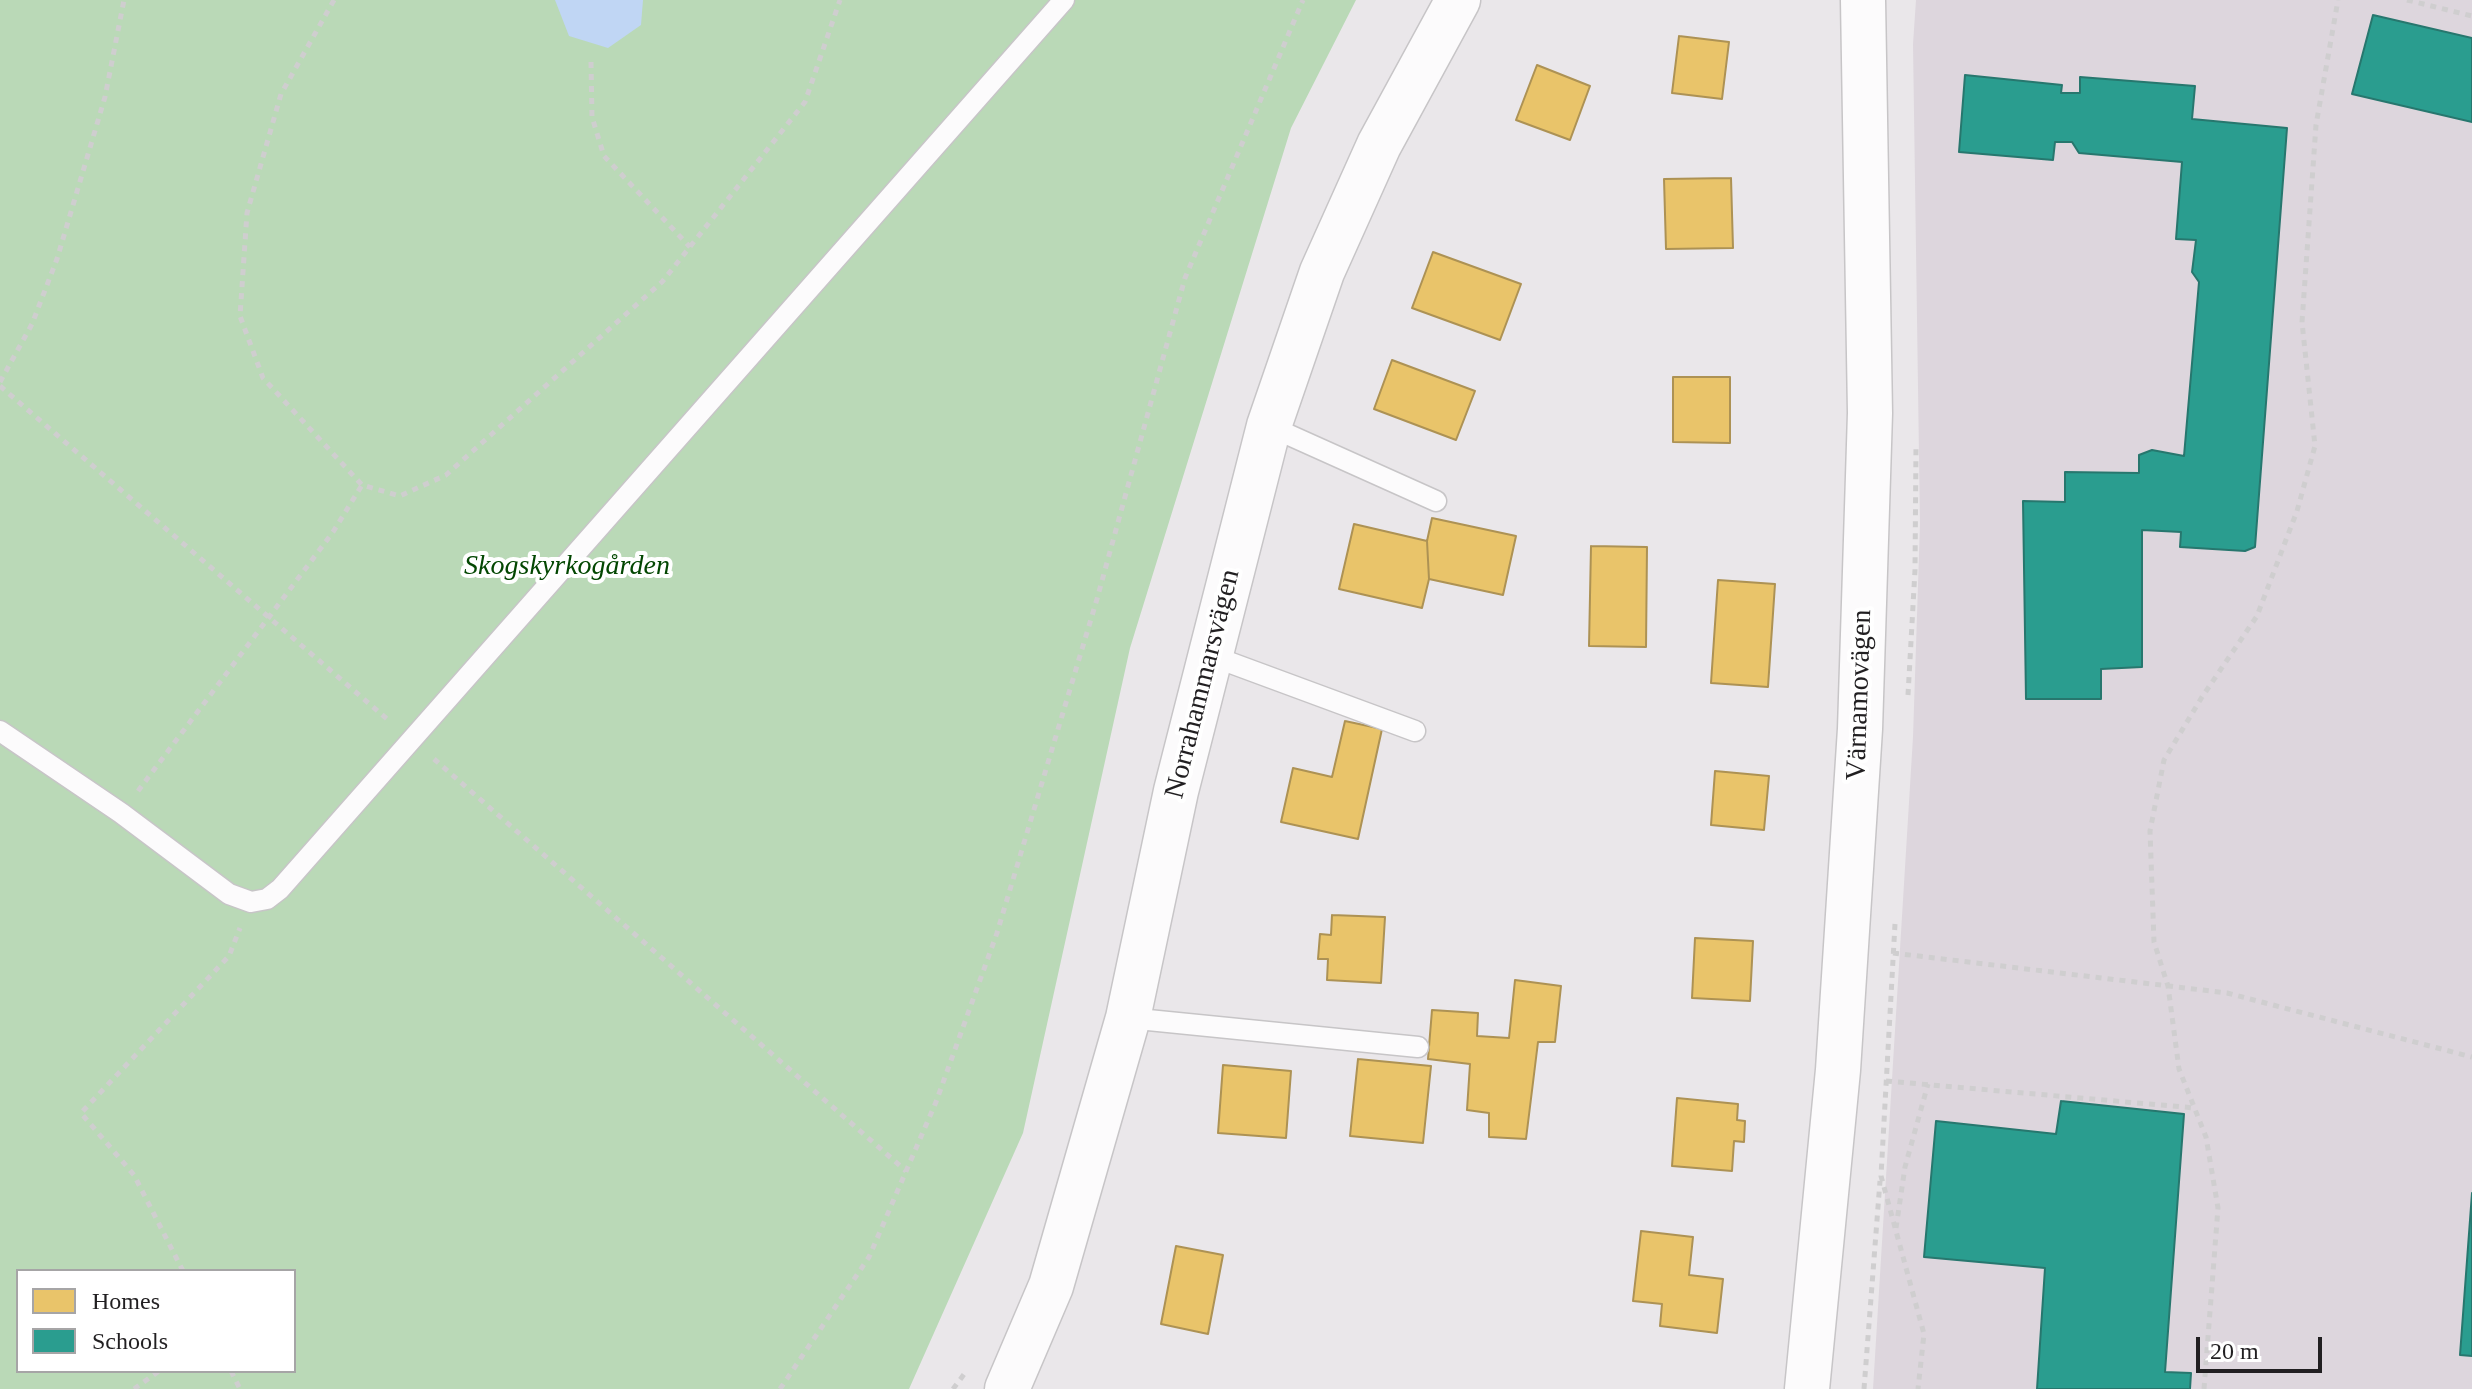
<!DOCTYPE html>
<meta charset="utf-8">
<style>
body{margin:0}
#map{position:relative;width:2472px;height:1389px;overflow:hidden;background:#eae7ea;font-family:"Times New Roman",serif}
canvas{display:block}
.legend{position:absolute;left:16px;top:1269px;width:280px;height:104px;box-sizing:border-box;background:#fff;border:2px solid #a6a5a6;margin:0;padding:10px 14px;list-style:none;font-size:24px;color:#211f21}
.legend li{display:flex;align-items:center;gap:16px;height:40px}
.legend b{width:40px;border:2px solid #a6a5a6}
.scale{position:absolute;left:2196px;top:1337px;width:126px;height:36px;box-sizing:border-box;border:4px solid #211f21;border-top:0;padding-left:10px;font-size:24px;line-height:28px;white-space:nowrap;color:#211f21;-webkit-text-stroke:6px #fff;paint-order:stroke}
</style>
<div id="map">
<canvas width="2472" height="1389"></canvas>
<ul class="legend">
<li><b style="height:22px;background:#e9c46a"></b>Homes</li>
<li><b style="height:22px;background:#2a9d8f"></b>Schools</li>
</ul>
<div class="scale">20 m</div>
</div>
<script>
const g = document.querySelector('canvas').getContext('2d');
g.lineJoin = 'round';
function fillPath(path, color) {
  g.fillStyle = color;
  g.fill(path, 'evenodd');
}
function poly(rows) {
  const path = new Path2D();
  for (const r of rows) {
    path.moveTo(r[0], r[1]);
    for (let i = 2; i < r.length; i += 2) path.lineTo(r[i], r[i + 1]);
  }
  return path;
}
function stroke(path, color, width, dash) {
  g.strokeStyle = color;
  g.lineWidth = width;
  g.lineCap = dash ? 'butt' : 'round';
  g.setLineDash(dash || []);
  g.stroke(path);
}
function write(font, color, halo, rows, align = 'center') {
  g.font = font + ' "Times New Roman",serif';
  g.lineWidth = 8;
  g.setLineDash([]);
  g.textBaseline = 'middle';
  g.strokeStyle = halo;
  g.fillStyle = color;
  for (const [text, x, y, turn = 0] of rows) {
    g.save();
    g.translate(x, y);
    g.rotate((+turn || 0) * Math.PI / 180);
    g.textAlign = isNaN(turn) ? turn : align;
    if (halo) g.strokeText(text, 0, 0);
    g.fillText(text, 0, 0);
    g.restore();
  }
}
fillPath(poly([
 [1916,0,2472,0,2472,1389,1873,1389,1913,737,1920,524,1913,44]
]), '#ddd6dd');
fillPath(poly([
 [0,0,1356,0,1291,128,1130,648,1023,1133,909,1389,0,1389],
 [18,1271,294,1271,294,1371,18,1371]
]), '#bad9b7');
fillPath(poly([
 [555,0,643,0,641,25,608,48,569,36]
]), '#c0d6f4');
const homes = poly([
 [1679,36,1729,42,1722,99,1672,93,1679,36],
 [1537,65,1590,86,1570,140,1516,120,1537,65],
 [1731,178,1733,248,1666,249,1664,179,1731,178],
 [1433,252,1521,284,1500,340,1412,308,1433,252],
 [1392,360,1475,391,1456,440,1374,409,1392,360],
 [1673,377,1730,377,1730,443,1673,442,1673,377],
 [1432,518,1516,536,1503,595,1429,579,1427,541,1432,518],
 [1354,524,1427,541,1429,579,1422,608,1339,589,1354,524],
 [1591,546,1647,547,1646,647,1589,646,1591,546],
 [1718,580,1775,584,1768,687,1711,683,1718,580],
 [1345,721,1382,729,1358,839,1281,822,1293,768,1332,777,1345,721],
 [1715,771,1769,776,1764,830,1711,825,1715,771],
 [1332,915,1385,917,1381,983,1327,980,1328,959,1318,959,1320,934,1331,935,1332,915],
 [1695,938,1753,941,1750,1001,1692,998,1695,938],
 [1515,980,1561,986,1555,1042,1538,1042,1526,1139,1489,1137,1489,1113,1467,1110,1470,1064,1428,1059,1432,1010,1478,1013,1477,1036,1509,1038,1515,980],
 [1358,1059,1431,1066,1423,1143,1350,1136,1358,1059],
 [1223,1065,1291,1071,1286,1138,1218,1133,1223,1065],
 [1677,1098,1738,1104,1737,1120,1745,1121,1744,1142,1734,1141,1732,1171,1672,1166,1677,1098],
 [1641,1231,1693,1237,1689,1275,1723,1279,1717,1333,1660,1326,1662,1304,1633,1301,1641,1231],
 [1176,1246,1223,1255,1208,1334,1161,1324,1176,1246]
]);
fillPath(homes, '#e9c46a');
stroke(homes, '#ad9254', 2);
const schools = poly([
 [2373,15,2472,38,2472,122,2352,94,2373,15],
 [1965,75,2062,85,2061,93,2080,93,2080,77,2195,86,2192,119,2287,128,2255,547,2245,551,2180,547,2181,532,2142,530,2142,667,2101,669,2101,699,2026,699,2023,501,2065,502,2065,472,2139,473,2139,455,2152,450,2184,456,2199,282,2192,272,2196,240,2176,239,2182,162,2079,153,2072,142,2055,142,2053,160,1959,152,1965,75],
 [2061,1101,2184,1114,2165,1372,2191,1373,2190,1389,2037,1389,2045,1268,1924,1257,1936,1121,2056,1134,2061,1101],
 [2472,1193,2472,1356,2460,1355,2472,1193]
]);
fillPath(schools, '#2a9d8f');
stroke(schools, '#27776e', 2);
const lane = poly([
 [1269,426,1436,501],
 [1212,656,1415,731],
 [0,731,121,813,229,894,251,902,267,899,280,889,1064,0],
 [1128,1018,1418,1047]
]);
const secondary = poly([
 [1007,1389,1051,1286,1128,1018,1176,791,1269,426,1322,272,1379,145,1458,0],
 [1807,1389,1838,1070,1860,729,1870,413,1863,0]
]);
stroke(lane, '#c7c5c7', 23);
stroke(secondary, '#c7c5c7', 47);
stroke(poly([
 [334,0,281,94,247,213,240,316,263,378,362,485,400,496,446,475,662,282,805,102,840,0],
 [2407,0,2472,16],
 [591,62,592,117,604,156,690,247],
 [0,382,32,324,57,259,105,97,124,0],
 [0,386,387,719],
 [1908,695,1915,570,1916,445],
 [434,759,906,1171],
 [138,791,333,532,362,485],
 [1895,924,1881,1176,1924,1334,1918,1389],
 [1893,953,2227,993,2472,1057],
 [1886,1081,2195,1108],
 [1896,1228,1905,1167,1928,1084],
 [183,1271,134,1175,81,1113,229,956,240,928],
 [231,1371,240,1389],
 [134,1389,159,1371],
 [780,1389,869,1257,936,1102,997,933,1097,599,1185,278,1303,0],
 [953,1389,965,1373],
 [1864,1389,1880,1181],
 [2204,1389,2218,1208,2206,1137,2179,1069,2168,986,2154,942,2150,831,2164,760,2202,697,2257,616,2297,511,2315,446,2302,322,2316,125,2338,0]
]), '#cfcecf', 5, [6, 6]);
stroke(lane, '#fcfbfc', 20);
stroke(secondary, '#fcfbfc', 44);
write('italic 28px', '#034702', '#fff', [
 ["Skogskyrkogården",567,567]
]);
write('28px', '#211f21', '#fff', [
 ["Norrahammarsvägen",1203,684,-76],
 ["Värnamovägen",1860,695,-88]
]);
</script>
